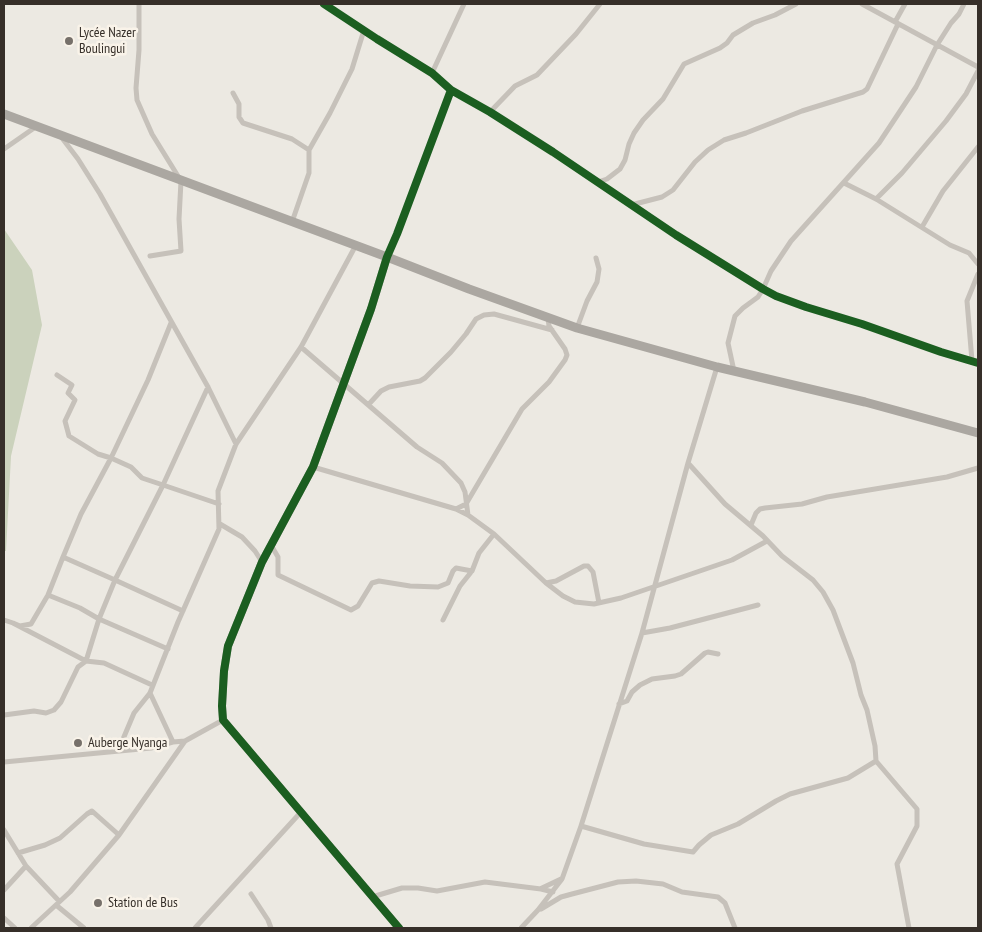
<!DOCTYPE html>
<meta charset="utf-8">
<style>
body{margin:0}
#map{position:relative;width:982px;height:932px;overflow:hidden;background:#ece9e2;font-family:"PT Sans Narrow",sans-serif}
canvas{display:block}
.frame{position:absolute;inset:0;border:5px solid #362f29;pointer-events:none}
</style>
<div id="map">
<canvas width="982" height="932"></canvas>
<div class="frame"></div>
</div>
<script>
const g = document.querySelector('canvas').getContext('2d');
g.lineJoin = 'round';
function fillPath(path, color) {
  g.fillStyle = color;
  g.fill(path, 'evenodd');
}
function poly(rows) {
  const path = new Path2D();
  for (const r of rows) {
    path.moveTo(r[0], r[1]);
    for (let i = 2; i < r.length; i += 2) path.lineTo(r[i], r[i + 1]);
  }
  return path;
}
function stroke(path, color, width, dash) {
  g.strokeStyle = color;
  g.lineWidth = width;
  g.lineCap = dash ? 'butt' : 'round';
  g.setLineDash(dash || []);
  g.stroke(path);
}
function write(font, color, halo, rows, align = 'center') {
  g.font = font + ' "PT Sans Narrow",sans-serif';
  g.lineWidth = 5;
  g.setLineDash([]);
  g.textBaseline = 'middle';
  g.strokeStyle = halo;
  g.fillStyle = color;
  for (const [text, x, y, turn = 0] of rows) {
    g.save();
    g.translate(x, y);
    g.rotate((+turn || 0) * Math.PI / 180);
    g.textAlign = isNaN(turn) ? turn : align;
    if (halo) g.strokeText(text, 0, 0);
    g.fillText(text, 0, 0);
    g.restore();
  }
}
fillPath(poly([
 [4,229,32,270,42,325,11,456,6,551,4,551]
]), '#cbd2bc');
stroke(poly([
 [139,4,139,50,136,88,137,100,152,134,181,181,179,219,181,251,150,256],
 [324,4,377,39,432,73,451,90,490,112,553,152,676,235,763,289,776,296,806,307,862,324,941,352,978,363],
 [862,4,978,67],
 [895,22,905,4],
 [432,73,464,4],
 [233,93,239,104,239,117,243,123,292,139,309,150],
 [490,112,515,86,537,75,576,34,600,4],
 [62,138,78,159,100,194,208,387,236,444],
 [4,149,37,126],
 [598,182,607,179,620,169,625,160,629,144,634,133,643,120,663,99,684,64,720,48,727,43,733,35,753,23,775,15,796,4],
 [844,183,876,199,950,245,969,253,978,264],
 [876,199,902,173,946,121,966,94,978,71],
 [631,205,662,197,673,190,695,162,708,150,724,140,746,133,802,111,863,92,867,89,898,24],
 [292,222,309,173,309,150,330,113,352,69,364,30],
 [922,227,943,191,978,147],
 [387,257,397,234,451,90],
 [577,328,587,301,597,282,599,269,596,258],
 [301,347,417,447,442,463,461,483,465,492,468,515],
 [972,361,967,301,978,274],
 [734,371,728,343,735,316,743,308,758,297,763,289,771,271,791,241,879,143,916,87,937,45,951,23,959,14,964,4],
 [57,375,72,385,68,393,75,400,65,421,69,436,98,454,111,458,148,380,171,323],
 [369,404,381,391,389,387,420,381,425,378,451,352,466,334,476,319,484,315,494,314,552,330],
 [688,463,725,504,763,536,782,556,813,580,823,592,833,610,853,663,861,695,867,710,875,746,876,761,917,809,917,826,897,864,909,928],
 [313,467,456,509,468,515,494,534,546,583,563,596,575,602,594,604,621,598,732,560,767,541],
 [456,509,466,504,522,409,549,382,565,360,567,355,565,349,549,326,548,318],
 [220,524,242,537,255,551,262,562],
 [751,525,756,513,760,509,765,508,802,504,827,497,947,477,978,468],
 [271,545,278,557,278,575,351,610,358,606,372,583,379,581,410,586,438,587,448,583,453,571,456,568,472,571],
 [63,557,81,514,111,458,131,467,142,478,163,485,208,387],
 [546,583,556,581,584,566,588,566,593,572,599,603],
 [183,611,115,580,163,485,219,504],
 [4,620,13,623,86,661,99,619,80,608,48,595],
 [443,620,460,586,472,571,479,553,494,534],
 [13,623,20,626,31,624,48,595,63,557,115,580,99,619,168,649],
 [642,633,670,628,758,605],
 [150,693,173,742],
 [619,704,627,701,632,692,640,685,652,679,675,676,681,674,705,653,708,652,718,654],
 [4,715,34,711,46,713,54,710,61,702,78,667,86,661,104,663,152,685],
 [118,751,134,713,150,693,178,622,219,529,218,491,236,444,301,347,356,245],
 [4,762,151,748,173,742,185,741,223,720],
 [581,826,644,844,693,852,699,845,711,835,738,824,776,801,790,794,848,778,876,761],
 [4,830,26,866,59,901],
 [18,853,45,845,60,838,87,814,92,811,119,835],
 [542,888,561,879],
 [4,890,26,866],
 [251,894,268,920,271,928],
 [372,897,402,888,418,888,437,891,485,882,541,889,553,892],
 [56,905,84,928],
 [541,909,561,897,572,894,618,882,636,881,663,884,682,892,718,897,725,903,735,928],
 [4,918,15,928],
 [31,928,70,892,119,835,185,741],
 [195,928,301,812],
 [521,928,538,910,562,879,581,826,642,633,688,463,717,367]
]), '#c6c1ba', 5);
stroke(poly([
 [387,257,371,309,313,467,262,562,228,646,224,671,222,706,223,720,399,928]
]), '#b6b1ab', 8);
stroke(poly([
 [4,114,387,257,469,289,577,328,717,367,865,402,978,433]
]), '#aba7a1', 9);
stroke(poly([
 [324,4,377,39,432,73,451,90,490,112,553,152,676,235,763,289,776,296,806,307,862,324,941,352,978,363],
 [399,928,223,720,222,706,224,671,228,646,262,562,313,467,371,309,387,257,397,234,451,90]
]), '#1b5e20', 8);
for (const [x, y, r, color] of [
 [69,41,5,"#76706a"],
 [78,743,5,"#76706a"],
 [98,903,5,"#76706a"]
]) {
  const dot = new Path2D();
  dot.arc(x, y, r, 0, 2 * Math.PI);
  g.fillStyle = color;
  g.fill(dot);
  stroke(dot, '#f9f3e9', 2);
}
write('14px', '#362f29', '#f9f3e9', [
 ["Lycée Nazer",79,33],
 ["Boulingui",79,49],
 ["Auberge Nyanga",88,743],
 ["Station de Bus",108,903]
], 'left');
</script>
